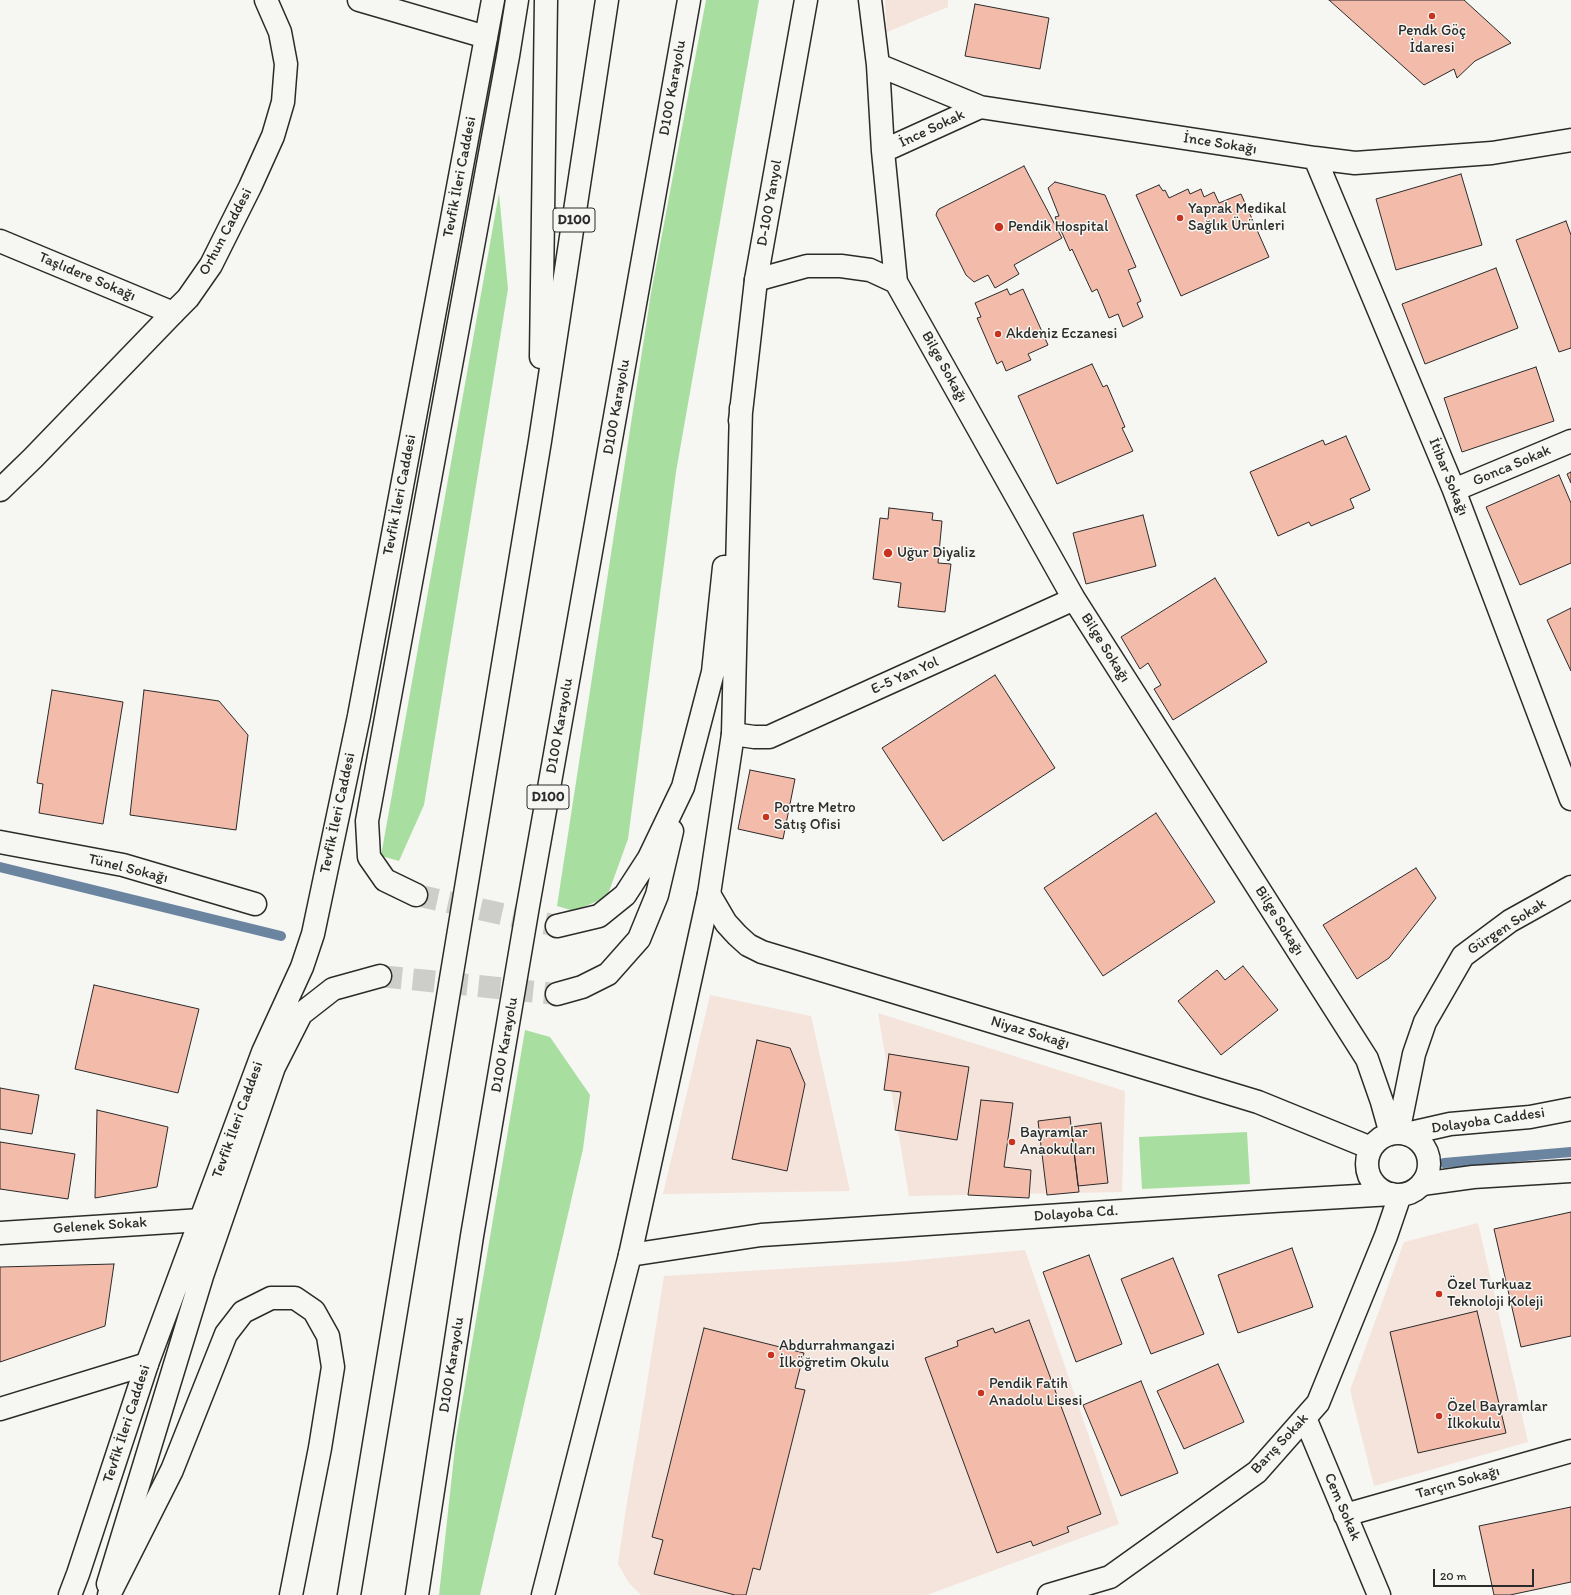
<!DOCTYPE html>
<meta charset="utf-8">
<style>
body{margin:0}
#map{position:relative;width:1571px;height:1595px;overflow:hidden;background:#f6f6f2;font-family:Itim,sans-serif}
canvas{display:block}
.scale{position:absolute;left:1433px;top:1569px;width:101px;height:18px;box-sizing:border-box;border:2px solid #2b2b2b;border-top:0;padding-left:5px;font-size:12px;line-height:14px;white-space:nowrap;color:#2b2b2b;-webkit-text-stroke:3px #f6f6f2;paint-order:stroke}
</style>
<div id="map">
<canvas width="1571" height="1595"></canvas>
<div class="scale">20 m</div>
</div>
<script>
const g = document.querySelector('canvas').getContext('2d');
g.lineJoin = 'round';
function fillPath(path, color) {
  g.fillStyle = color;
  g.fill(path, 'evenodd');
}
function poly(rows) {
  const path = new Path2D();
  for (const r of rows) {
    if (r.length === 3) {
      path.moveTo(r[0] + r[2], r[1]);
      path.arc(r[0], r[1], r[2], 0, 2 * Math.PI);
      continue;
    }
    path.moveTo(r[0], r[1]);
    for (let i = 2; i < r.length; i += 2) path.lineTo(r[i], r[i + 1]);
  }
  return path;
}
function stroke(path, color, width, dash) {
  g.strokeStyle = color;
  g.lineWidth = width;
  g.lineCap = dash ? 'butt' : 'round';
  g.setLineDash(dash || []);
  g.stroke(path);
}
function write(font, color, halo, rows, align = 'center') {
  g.font = font + ' Itim,sans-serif';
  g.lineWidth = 3;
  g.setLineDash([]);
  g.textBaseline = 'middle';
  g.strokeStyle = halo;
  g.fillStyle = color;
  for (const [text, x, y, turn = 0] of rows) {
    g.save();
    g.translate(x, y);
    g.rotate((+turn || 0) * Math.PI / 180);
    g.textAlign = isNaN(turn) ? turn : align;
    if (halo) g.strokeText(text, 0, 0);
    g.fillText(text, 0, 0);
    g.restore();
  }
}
fillPath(poly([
 [885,0,948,0,948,7,887,32],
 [710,995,811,1016,850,1191,663,1194],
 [878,1013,1125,1091,1122,1192,909,1196],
 [1478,1223,1528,1442,1374,1486,1350,1390,1404,1242],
 [1025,1250,1119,1524,927,1595,641,1595,629,1583,618,1564,626,1508,639,1433,664,1276,896,1262]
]), '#f5e4dc');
fillPath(poly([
 [706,0,759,0,676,472,628,839,607,897,574,911,557,906,651,293],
 [499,193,508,289,424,805,399,861,381,856],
 [525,1030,550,1037,590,1095,583,1149,480,1595,439,1595,456,1438],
 [1247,1132,1250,1184,1142,1189,1139,1137]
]), '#a9dea1');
stroke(poly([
 [0,867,281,936],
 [1444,1163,1571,1152]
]), '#6b85a1', 10);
const building = poly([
 [1329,0,1464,0,1511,43,1475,61,1457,78,1454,69,1424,85,1329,0],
 [975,4,1049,18,1040,69,965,56,975,4],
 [1024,166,1062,238,1014,265,1019,274,995,288,988,275,974,282,966,275,936,215,937,212,939,209,1024,166],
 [1461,174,1482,245,1396,270,1376,199,1461,174],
 [1055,182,1105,195,1136,267,1128,270,1141,301,1137,303,1143,317,1123,327,1118,314,1109,318,1097,289,1092,292,1072,249,1070,251,1055,217,1059,216,1048,188,1055,182],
 [1159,185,1163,191,1165,190,1169,198,1188,189,1190,194,1201,189,1204,197,1214,192,1219,203,1241,194,1269,257,1181,296,1136,195,1159,185],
 [1566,221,1571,235,1571,348,1559,352,1516,240,1566,221],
 [1496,268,1518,328,1425,364,1402,304,1496,268],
 [1007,289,1010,295,1023,289,1048,345,1028,354,1031,360,1006,371,1002,361,997,364,977,318,981,317,975,303,1007,289],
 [1092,364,1103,387,1107,385,1125,427,1122,428,1133,451,1057,484,1018,396,1092,364],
 [1536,367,1554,421,1462,452,1444,398,1536,367],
 [1346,436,1370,490,1350,499,1354,508,1311,526,1309,522,1278,536,1250,472,1323,440,1325,445,1346,436],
 [1571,472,1571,483,1567,474,1571,472],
 [1559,475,1571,503,1571,563,1520,585,1486,507,1559,475],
 [889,508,933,513,932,520,942,521,938,563,951,564,945,612,898,607,901,583,873,579,880,518,888,519,889,508],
 [1143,515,1156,566,1086,584,1073,533,1143,515],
 [1215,578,1267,662,1173,720,1154,689,1161,685,1148,663,1140,669,1121,637,1215,578],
 [1571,608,1571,671,1547,620,1571,608],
 [995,675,1055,768,943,841,882,748,995,675],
 [52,690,123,702,103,824,39,813,43,784,37,783,52,690],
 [144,690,219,701,248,735,236,830,130,815,144,690],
 [750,770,795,779,783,839,738,829,750,770],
 [1156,813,1215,902,1103,976,1044,888,1156,813],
 [1416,868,1436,898,1389,958,1357,979,1323,925,1416,868],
 [1243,966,1278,1010,1221,1055,1178,1001,1217,970,1225,980,1243,966],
 [94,985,199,1009,178,1093,75,1069,94,985],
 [757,1040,790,1048,805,1084,787,1171,732,1159,757,1040],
 [889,1054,969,1067,957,1140,895,1130,901,1092,884,1090,889,1054],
 [0,1088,39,1095,32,1134,0,1129,0,1088],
 [981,1100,1013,1103,1004,1167,1031,1170,1029,1198,968,1195,981,1100],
 [97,1110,168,1127,157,1187,95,1198,97,1110],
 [1070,1117,1079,1192,1047,1195,1038,1121,1070,1117],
 [1101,1123,1108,1183,1078,1186,1071,1127,1101,1123],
 [0,1142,75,1154,68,1199,0,1189,0,1142],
 [1571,1212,1571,1336,1521,1347,1494,1229,1571,1212],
 [1292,1248,1313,1307,1238,1333,1218,1275,1292,1248],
 [1089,1255,1122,1344,1076,1362,1043,1272,1089,1255],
 [1173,1258,1204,1334,1151,1354,1121,1279,1173,1258],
 [114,1264,105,1326,0,1362,0,1267,114,1264],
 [1477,1311,1506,1433,1418,1453,1390,1332,1477,1311],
 [1029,1320,1101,1514,1067,1527,1069,1532,1033,1546,1031,1541,997,1553,925,1358,958,1346,957,1341,993,1328,995,1333,1029,1320],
 [704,1328,804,1353,795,1388,805,1390,760,1570,753,1568,746,1595,735,1595,654,1574,663,1540,652,1537,704,1328],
 [1218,1364,1244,1422,1184,1449,1157,1391,1218,1364],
 [1141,1381,1178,1473,1121,1496,1083,1405,1141,1381],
 [1571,1507,1571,1582,1510,1595,1494,1595,1479,1526,1571,1507]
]);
fillPath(building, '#f3bba9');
stroke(building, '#2b2b2b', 1);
stroke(poly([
 [416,895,557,926],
 [380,976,557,994]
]), '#cdcdca', 22, [22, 11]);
const minor = poly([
 [359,0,486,37],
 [870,0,878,65,883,151,896,282],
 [878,65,980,107,1315,158,1355,163,1492,153,1571,140],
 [883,151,980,107],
 [1315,158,1454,490,1571,799],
 [0,241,173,313],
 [756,280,807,266,841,266,870,270,896,282,1074,599,1367,1059,1382,1102,1391,1134],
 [1454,490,1571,441],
 [733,734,754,737,769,737,1074,599],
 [0,842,123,865,255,904],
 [709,894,726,923,737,935,748,945,762,952,1258,1102,1371,1148],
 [1398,1133,1414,1054,1425,1022,1463,956,1510,921,1571,887],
 [1398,1164,31],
 [0,1233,201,1220],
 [630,1255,761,1235,1273,1201,1392,1194],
 [0,1409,147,1364],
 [1305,1418,1379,1595],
 [1345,1515,1571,1451],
 [1049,1595,1110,1577,1257,1472,1318,1403,1386,1236,1400,1195]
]);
const tertiary = poly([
 [0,490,33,458,173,313,188,298,211,265,250,187,273,136,283,102,286,64,280,32,266,0],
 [1406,1134,1450,1124,1530,1117,1571,1109],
 [1422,1184,1473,1177,1571,1171]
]);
const primary = poly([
 [740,421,756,280,806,0],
 [416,895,385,880,369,857,367,821,508,56,517,0],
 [557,926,599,916,625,895,649,858,683,787,713,672,724,567],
 [557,994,582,987,608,974,639,939,657,895,672,831],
 [108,1584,202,1276,274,1067,301,1014,333,989,380,976],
 [70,1595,78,1574,147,1364,263,1052,302,967,313,934,359,716,493,0],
 [543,1595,630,1255,709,894,733,734,741,408]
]);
const trunk = poly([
 [541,357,546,0],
 [109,1595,172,1470,226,1334,243,1312,271,1298,295,1298,314,1311,328,1336,333,1367,320,1448,291,1595],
 [349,1595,540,441,607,0],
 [417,1595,472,1236,528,906,689,0]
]);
stroke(minor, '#2b2b2b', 25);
stroke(tertiary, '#2b2b2b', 25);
stroke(primary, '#2b2b2b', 25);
stroke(trunk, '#2b2b2b', 25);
stroke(minor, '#f6f6f2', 22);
stroke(tertiary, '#f6f6f2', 22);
stroke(primary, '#f6f6f2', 22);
stroke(trunk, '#f6f6f2', 22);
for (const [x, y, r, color] of [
 [1432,16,4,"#c8321e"],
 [1180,218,4,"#c8321e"],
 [999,227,5,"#c8321e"],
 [998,334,4,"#c8321e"],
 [888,553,5,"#c8321e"],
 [766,817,4,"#c8321e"],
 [1012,1142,4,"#c8321e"],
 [1439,1294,4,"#c8321e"],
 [771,1355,4,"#c8321e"],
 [981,1393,4,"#c8321e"],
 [1439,1416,4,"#c8321e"]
]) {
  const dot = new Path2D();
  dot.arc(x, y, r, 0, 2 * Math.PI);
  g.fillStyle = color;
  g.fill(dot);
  stroke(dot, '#f6f6f2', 1.5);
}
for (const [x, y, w] of [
 [574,220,42],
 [548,797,42]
]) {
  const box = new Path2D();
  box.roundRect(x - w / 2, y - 12, w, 24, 3);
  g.fillStyle = '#f6f6f2';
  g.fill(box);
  stroke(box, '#2b2b2b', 1);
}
write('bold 14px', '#2b2b2b', null, [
 ["D100",574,220],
 ["D100",548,797]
]);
write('15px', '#2b2b2b', '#f6f6f2', [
 ["Pendk Göç",1432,31,"center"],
 ["İdaresi",1432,48,"center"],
 ["Yaprak Medikal",1188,209],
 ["Sağlık Ürünleri",1188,226],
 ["Pendik Hospital",1008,227],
 ["Akdeniz Eczanesi",1006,334],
 ["Uğur Diyaliz",897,553],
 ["Portre Metro",774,808],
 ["Satış Ofisi",774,825],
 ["Bayramlar",1020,1133],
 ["Anaokulları",1020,1150],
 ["Özel Turkuaz",1447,1285],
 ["Teknoloji Koleji",1447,1302],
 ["Abdurrahmangazi",779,1346],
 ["İlköğretim Okulu",779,1363],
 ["Pendik Fatih",989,1384],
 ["Anadolu Lisesi",989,1401],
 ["Özel Bayramlar",1447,1407],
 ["İlkokulu",1447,1424]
], 'left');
write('15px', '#2b2b2b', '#f6f6f2', [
 ["D100 Karayolu",673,88,-80],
 ["İnce Sokak",932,129,-25],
 ["İnce Sokağı",1220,144,9],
 ["Tevfik İleri Caddesi",460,177,-79],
 ["D-100 Yanyol",770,203,-80],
 ["Orhun Caddesi",226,232,-62],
 ["Taşlıdere Sokağı",87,277,23],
 ["Bilge Sokağı",944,367,61],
 ["D100 Karayolu",617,407,-80],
 ["Gonca Sokak",1512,466,-23],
 ["İtibar Sokağı",1448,477,68],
 ["Tevfik İleri Caddesi",400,495,-79],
 ["Bilge Sokağı",1105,648,58],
 ["E-5 Yan Yol",905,676,-24],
 ["D100 Karayolu",560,726,-80],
 ["Tevfik İleri Caddesi",338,813,-78],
 ["Tünel Sokağı",128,869,14],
 ["Bilge Sokağı",1279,921,58],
 ["Gürgen Sokak",1507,927,-33],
 ["Niyaz Sokağı",1030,1033,17],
 ["D100 Karayolu",505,1045,-80],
 ["Tevfik İleri Caddesi",238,1120,-70],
 ["Dolayoba Caddesi",1488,1121,-8],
 ["Dolayoba Cd.",1076,1214,-4],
 ["Gelenek Sokak",100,1226,-4],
 ["D100 Karayolu",452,1365,-81],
 ["Tevfik İleri Caddesi",127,1424,-72],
 ["Barış Sokak",1280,1444,-47],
 ["Tarçın Sokağı",1458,1483,-16],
 ["Cem Sokak",1342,1507,67]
]);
</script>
